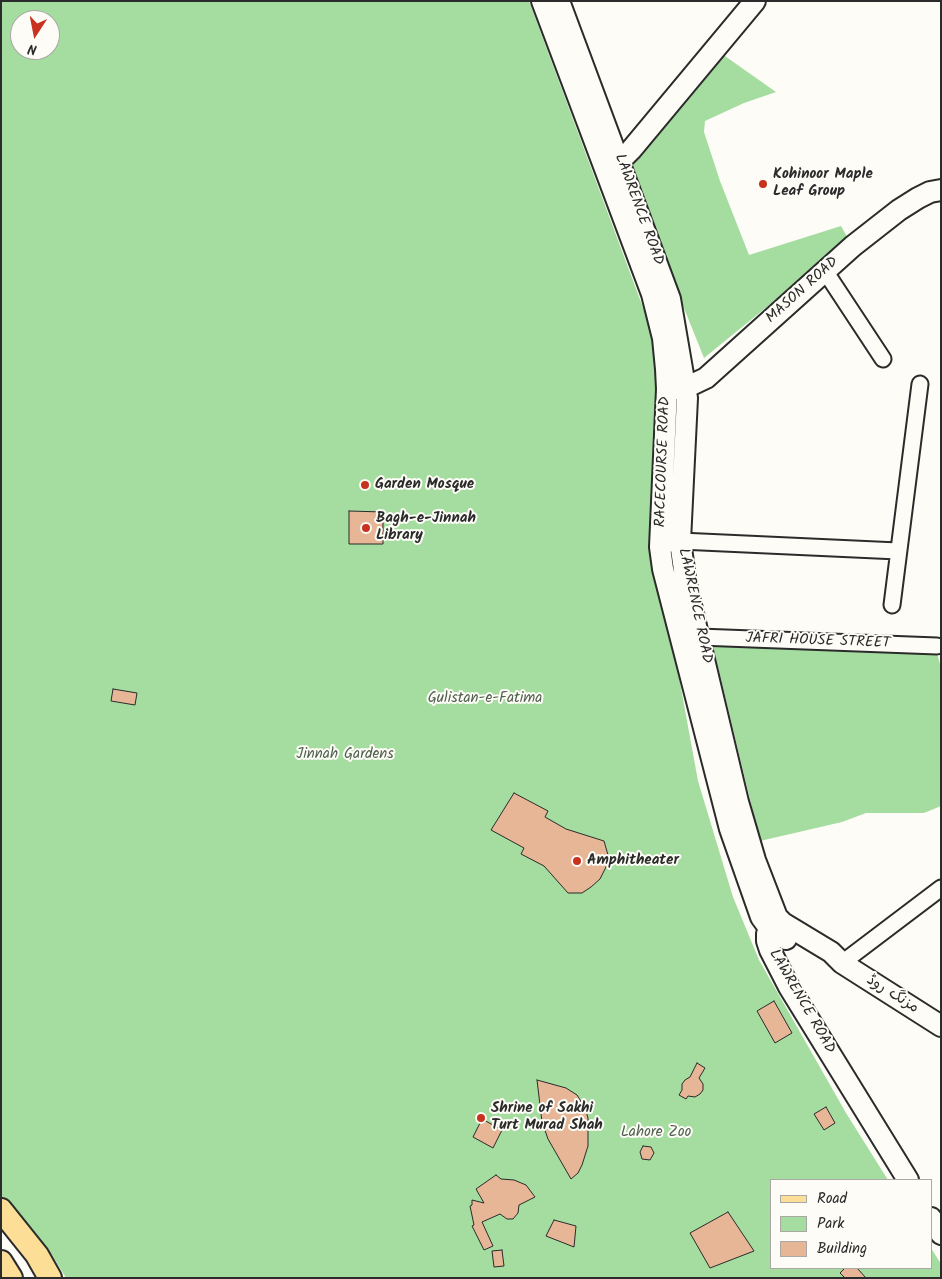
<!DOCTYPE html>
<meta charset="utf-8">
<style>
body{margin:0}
#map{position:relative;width:942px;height:1279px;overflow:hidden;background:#fdfcf7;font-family:Kalam,sans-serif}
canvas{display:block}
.frame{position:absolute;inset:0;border:2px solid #2b2b2b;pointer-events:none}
.legend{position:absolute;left:770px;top:1179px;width:162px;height:90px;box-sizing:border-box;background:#fdfcf7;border:1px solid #a9a8a5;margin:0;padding:6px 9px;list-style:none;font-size:15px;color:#2b2b2b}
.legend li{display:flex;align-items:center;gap:10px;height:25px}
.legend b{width:25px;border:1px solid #a9a8a5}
.north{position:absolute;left:10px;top:10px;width:50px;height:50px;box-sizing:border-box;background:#fdfcf7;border:1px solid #a9a8a5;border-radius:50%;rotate:191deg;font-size:14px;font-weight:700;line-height:20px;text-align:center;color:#2b2b2b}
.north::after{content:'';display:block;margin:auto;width:18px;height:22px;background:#c8321e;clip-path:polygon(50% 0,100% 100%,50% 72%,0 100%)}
</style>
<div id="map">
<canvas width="942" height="1279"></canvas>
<div class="frame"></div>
<ul class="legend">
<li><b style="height:6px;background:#fcde96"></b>Road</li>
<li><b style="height:14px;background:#a5dca0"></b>Park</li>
<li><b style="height:14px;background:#e6b697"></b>Building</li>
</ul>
<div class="north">N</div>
</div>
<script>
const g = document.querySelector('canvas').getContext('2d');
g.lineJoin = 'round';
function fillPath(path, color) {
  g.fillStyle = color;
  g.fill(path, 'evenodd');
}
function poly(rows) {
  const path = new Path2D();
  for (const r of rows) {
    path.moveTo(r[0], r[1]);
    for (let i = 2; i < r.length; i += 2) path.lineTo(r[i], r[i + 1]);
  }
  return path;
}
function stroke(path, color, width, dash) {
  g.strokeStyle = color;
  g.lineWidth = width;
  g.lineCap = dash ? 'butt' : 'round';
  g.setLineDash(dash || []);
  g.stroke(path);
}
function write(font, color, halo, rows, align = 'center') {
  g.font = font + ' Kalam,"Playpen Sans Arabic",sans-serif';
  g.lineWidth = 4;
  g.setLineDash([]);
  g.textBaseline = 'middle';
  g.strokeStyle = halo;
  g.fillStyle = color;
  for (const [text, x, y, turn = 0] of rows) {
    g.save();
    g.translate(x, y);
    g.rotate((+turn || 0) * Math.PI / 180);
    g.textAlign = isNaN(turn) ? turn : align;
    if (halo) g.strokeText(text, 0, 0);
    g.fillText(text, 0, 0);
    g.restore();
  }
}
fillPath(poly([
 [1,1,529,1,651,329,659,388,672,639,698,781,733,897,759,960,846,1113,888,1180,771,1180,771,1268,931,1268,931,1248,941,1264,941,1278,66,1278,52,1255,1,1197],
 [20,20,50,20,50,50,20,50],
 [722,54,776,92,744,103,705,121,704,132,720,181,749,255,841,226,849,240,704,358,627,166],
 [712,642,937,653,941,668,941,806,924,813,866,813,842,822,760,841]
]), '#a5dca0');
const building = poly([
 [349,511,383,512,383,544,349,544,349,511],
 [113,689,137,693,135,705,111,701,113,689],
 [514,793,548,811,545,817,566,829,604,841,608,855,606,867,600,879,591,887,582,893,568,893,544,866,521,854,524,848,491,830,514,793],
 [774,1001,792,1033,775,1043,757,1011,774,1001],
 [697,1063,705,1068,699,1078,703,1084,703,1090,700,1094,695,1097,688,1096,686,1099,679,1095,682,1090,682,1084,685,1080,690,1077,697,1063],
 [537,1080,566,1088,577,1095,585,1108,588,1118,588,1146,582,1165,578,1173,571,1179,548,1139,542,1122,537,1080],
 [826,1107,835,1123,824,1130,814,1114,826,1107],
 [482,1119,502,1130,493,1148,473,1137,482,1119],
 [643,1146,651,1147,654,1153,650,1160,642,1159,640,1152,643,1146],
 [496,1175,501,1179,514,1180,526,1185,535,1197,519,1205,518,1213,513,1219,507,1219,500,1214,482,1222,493,1246,484,1250,472,1226,474,1225,470,1206,472,1205,472,1200,484,1203,476,1189,496,1175],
 [728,1212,754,1251,710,1268,690,1233,728,1212],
 [554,1220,576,1226,574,1247,546,1236,554,1220],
 [502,1250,504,1266,494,1267,492,1251,502,1250],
 [845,1268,857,1268,866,1278,845,1278,840,1273,845,1268]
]);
fillPath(building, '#e6b697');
stroke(building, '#2b2b2b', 1);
const street = poly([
 [825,271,883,359],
 [672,544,680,541,898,551],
 [892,605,920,384],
 [699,637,937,646],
 [842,963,941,888]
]);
const secondary = poly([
 [542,1,652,294,663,338,666,369,667,389,660,547,663,569,730,829,761,917,769,928,786,939],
 [559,1,670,299,687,398,680,541,686,584,738,802,755,860,777,917,783,923,831,952,842,963,941,1026],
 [610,165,620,161,631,150,755,1],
 [674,389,685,388,706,378,853,246,899,210,918,198,930,192,941,190],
 [776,919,769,928,767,934,767,941,770,950,789,987,908,1180],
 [931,1218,941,1234]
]);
const primary = poly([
 [1,1210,37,1255,50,1278],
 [1,1262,11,1278]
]);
stroke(street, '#2b2b2b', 19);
stroke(secondary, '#2b2b2b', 24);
stroke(primary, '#2b2b2b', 26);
stroke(street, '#fdfcf7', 15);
stroke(secondary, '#fdfcf7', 20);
stroke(primary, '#fcde96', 22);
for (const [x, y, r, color] of [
 [763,184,5,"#c8321e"],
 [365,485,5,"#c8321e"],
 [366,528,5,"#c8321e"],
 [577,861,5,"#c8321e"],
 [481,1118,5,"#c8321e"]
]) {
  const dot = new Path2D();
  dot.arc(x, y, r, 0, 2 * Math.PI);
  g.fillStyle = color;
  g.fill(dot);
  stroke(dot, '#fdfcf7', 2);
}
write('bold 15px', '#2b2b2b', '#fdfcf7', [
 ["Kohinoor Maple",773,175],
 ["Leaf Group",773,192],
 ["Garden Mosque",375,485],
 ["Bagh-e-Jinnah",376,519],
 ["Library",376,536],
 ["Amphitheater",587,861],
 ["Shrine of Sakhi",491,1109],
 ["Turt Murad Shah",491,1126]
], 'left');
write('15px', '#2b2b2b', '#fdfcf7', [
 ["LAWRENCE ROAD",638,210,70],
 ["MASON ROAD",803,291,-42],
 ["RACECOURSE ROAD",664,462,-88],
 ["LAWRENCE ROAD",694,606,78],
 ["JAFRI HOUSE STREET",818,642,2],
 ["مزنگ روڈ",892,995,32],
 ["LAWRENCE ROAD",801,1002,60]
]);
write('15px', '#50604e', '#fdfcf7', [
 ["Gulistan-e-Fatima",485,699],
 ["Jinnah Gardens",345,755],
 ["Lahore Zoo",656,1133]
]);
</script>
